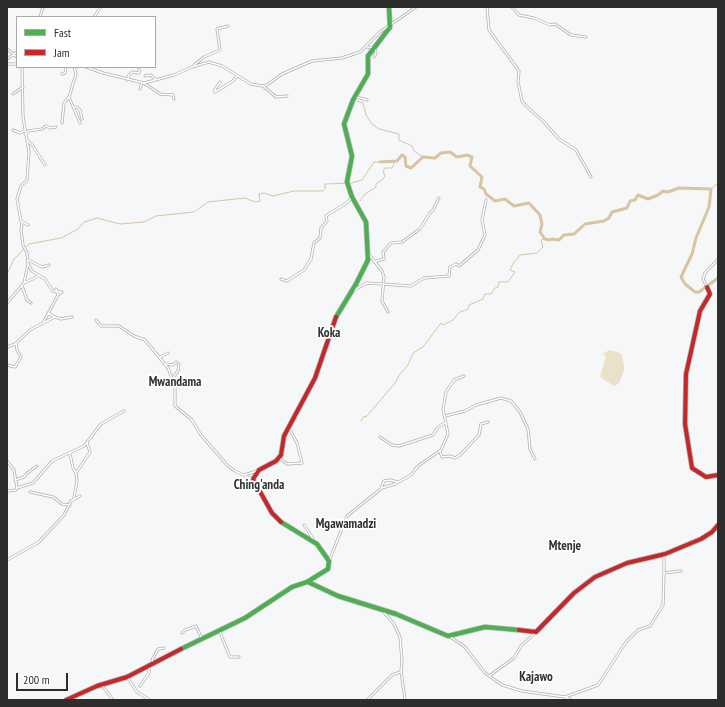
<!DOCTYPE html>
<style>
body{margin:0}
#map{position:relative;width:725px;height:707px;overflow:hidden;background:#f5f7f8;font-family:"PT Sans Narrow",sans-serif}
canvas{display:block}
.frame{position:absolute;inset:0;border:8px solid #2c2e2e;pointer-events:none}
.legend{position:absolute;left:16px;top:16px;width:140px;height:52px;box-sizing:border-box;background:#fff;border:1px solid #ababab;margin:0;padding:5px 7px;list-style:none;font-size:12px;color:#2c2e2e}
.legend li{display:flex;align-items:center;gap:8px;height:20px}
.legend b{width:20px;border:1px solid #ababab}
.scale{position:absolute;left:16px;top:673px;width:52px;height:18px;box-sizing:border-box;border:2px solid #2c2e2e;border-top:0;padding-left:5px;font-size:12px;line-height:14px;white-space:nowrap;color:#2c2e2e;-webkit-text-stroke:3px #fff;paint-order:stroke}
</style>
<div id="map">
<canvas width="725" height="707"></canvas>
<div class="frame"></div>
<ul class="legend">
<li><b style="height:5px;background:#4caf50"></b>Fast</li>
<li><b style="height:5px;background:#c62828"></b>Jam</li>
</ul>
<div class="scale">200 m</div>
</div>
<script>
const g = document.querySelector('canvas').getContext('2d');
g.lineJoin = 'round';
function fillPath(path, color) {
  g.fillStyle = color;
  g.fill(path, 'evenodd');
}
function poly(rows) {
  const path = new Path2D();
  for (const r of rows) {
    path.moveTo(r[0], r[1]);
    for (let i = 2; i < r.length; i += 2) path.lineTo(r[i], r[i + 1]);
  }
  return path;
}
function stroke(path, color, width, dash) {
  g.strokeStyle = color;
  g.lineWidth = width;
  g.lineCap = dash ? 'butt' : 'round';
  g.setLineDash(dash || []);
  g.stroke(path);
}
function write(font, color, halo, rows, align = 'center') {
  g.font = font + ' "PT Sans Narrow",sans-serif';
  g.lineWidth = 3.5;
  g.setLineDash([]);
  g.textBaseline = 'middle';
  g.strokeStyle = halo;
  g.fillStyle = color;
  for (const [text, x, y, turn = 0] of rows) {
    g.save();
    g.translate(x, y);
    g.rotate((+turn || 0) * Math.PI / 180);
    g.textAlign = isNaN(turn) ? turn : align;
    if (halo) g.strokeText(text, 0, 0);
    g.fillText(text, 0, 0);
    g.restore();
  }
}
fillPath(poly([
 [609,350,618,352,622,355,624,366,624,371,619,383,614,386,600,377,606,356,603,354]
]), '#ebe0c9');
stroke(poly([
 [357,101,363,103,366,115,372,124,379,129,399,134,399,140,412,146,414,151,423,157],
 [711,189,718,183],
 [360,201,365,194,376,187,376,184,383,179,385,176,383,171,385,168,392,168,395,161],
 [7,274,14,259,29,244,61,238,78,229,84,222,97,218,120,224,144,222,156,216,194,212,208,202,245,198,255,202,260,201,259,194,264,193,273,196,294,191,323,191,325,188,325,184,352,183,362,180,374,162,380,162],
 [361,421,364,416,366,417,395,383,400,374,408,365,413,353,423,347,441,323,443,325,453,320,460,312,468,309,469,305,483,299,485,294,491,294,495,288,498,287,499,282,508,282,515,272,510,270,514,262,520,255,537,253,543,247,541,240,545,239]
]), '#d7c5a1', 1);
stroke(poly([
 [380,162,397,161,402,155,405,157,406,166,411,168,423,157,435,158,441,153,450,152,457,157,467,155,472,157,470,166,482,177,480,187,484,189,486,194,495,201,505,199,514,206,529,203,540,215,542,224,540,232,545,239,550,240,552,239,559,240,564,235,574,234,585,224,604,221,609,218,612,212,627,208,630,201,635,200,638,195,648,199,658,195,663,191,668,192,679,188,711,189,709,207,696,238,692,254,681,277,685,284,695,292,699,292,718,278]
]), '#d7c5a1', 3);
const street = poly([
 [487,7,489,30,519,71,518,82,522,101,526,106,543,121,559,139,576,150,591,177],
 [512,7,519,15,534,18,550,25,555,24,571,35,586,37],
 [40,17,43,7],
 [94,17,101,7],
 [367,47,375,48,376,53,374,57],
 [7,49,17,57],
 [7,59,17,52],
 [7,64,17,64],
 [194,65,204,57,220,50,217,29,228,26],
 [22,67,23,117,29,152,27,180,21,186,17,199,21,221,28,225],
 [86,67,103,73,144,83,174,75,192,67,209,62,222,66,251,84,263,86,267,85,282,74,312,61,342,58,360,52,380,32,416,7],
 [62,74,65,73,66,67],
 [145,76,151,75,156,80],
 [127,80,129,75,132,72,139,73,139,69],
 [144,83,160,94,173,95,174,99],
 [263,86,276,97,287,96],
 [140,89,142,83],
 [215,92,233,81,237,76],
 [215,92,214,91,220,82],
 [13,94,23,87],
 [69,97,80,123],
 [356,97,367,100],
 [74,107,77,107,80,110,82,119],
 [62,123,64,103,69,97,76,74,74,67],
 [13,130,20,133,24,131],
 [25,134,28,131,42,129,46,126,50,128,56,127],
 [27,140,33,146,45,165],
 [22,223,21,230,23,245,27,253,28,264,24,283],
 [368,253,382,271,384,277,382,301,388,312],
 [28,260,42,267,49,265],
 [374,262,384,259,383,252,391,243,402,242,420,229,430,213,433,210,439,198],
 [28,264,32,271,45,279,53,291,62,292,58,295],
 [281,279,287,281,304,270,311,259,314,243,320,238,321,228,327,221,326,216,348,202,352,197],
 [22,286,27,300,31,303],
 [707,287,703,279,705,273,718,259],
 [352,291,367,283,411,286,424,278,449,276,450,267,456,264,459,266,478,250,485,235,482,220,486,200],
 [7,303,24,283,39,276],
 [48,313,55,317],
 [96,320,101,326,119,326,134,336,145,340,168,368,175,386,175,406,191,419,201,435,228,466,235,471,252,479],
 [43,323,55,317,61,319,72,317],
 [7,347,15,344,30,330,43,323,58,295,56,289],
 [160,357,168,353],
 [166,364,173,365,176,362,179,364,178,371,174,376,177,384,175,385],
 [7,365,15,367,21,357,17,350,16,343],
 [445,416,465,411,476,405,501,398,511,401,520,412,528,429,530,449,535,459],
 [380,437,392,445,399,446,433,435,438,427,445,423],
 [440,452,442,457,450,456,455,458,460,455,479,435,481,424,488,422],
 [70,454,73,468,76,473],
 [279,458,287,464,302,463,297,443,289,428],
 [7,461,14,470,17,488,16,490,7,491],
 [244,475,257,471],
 [15,480,24,477,26,474,37,466],
 [17,488,33,483,52,461,84,446,101,424,124,411],
 [381,488,384,481,391,480,397,482],
 [30,492,53,497,62,504,70,505],
 [74,498,77,481,76,473,90,452,87,443],
 [304,525,312,537,312,541],
 [664,555,664,573,681,571],
 [7,560,39,542,64,515,71,501,80,496],
 [329,561,347,516,382,488,395,484,411,475,418,466,441,450,448,434,443,409,446,392,454,380,464,376],
 [383,611,394,624,400,637,402,661,401,671,405,700],
 [219,630,230,657,239,657],
 [182,633,185,630,196,626,202,639],
 [449,636,465,647,485,673,502,685,522,691,565,697,598,685,626,642,638,630,650,626,663,605,664,573],
 [153,662,152,660,158,649,164,648],
 [489,676,514,658,521,646,536,632],
 [127,677,137,692,150,700],
 [101,684,113,700],
 [140,686,149,673,149,665],
 [565,697,571,700],
 [367,700,392,675,400,672]
]);
const fast = poly([
 [336,317,356,284,368,260,366,222,352,197,347,182,352,156,344,124,353,100,368,74,368,56,390,27,389,7],
 [308,582,338,596,396,614,448,636,485,627,519,630],
 [181,649,245,618,292,587,307,582,328,569,329,561,317,544,281,522]
]);
const jam = poly([
 [707,287,710,294,700,311,686,374,685,424,692,468,706,477,718,475],
 [281,522,272,513,253,479,259,470,276,461,281,455,284,436,315,378,336,317],
 [519,630,536,632,574,593,595,577,627,563,665,554,701,539,712,532,718,525],
 [66,700,97,686,127,677,181,649]
]);
stroke(street, '#b0b1b2', 3);
stroke(fast, '#b0b1b2', 5.5);
stroke(jam, '#b0b1b2', 5.5);
stroke(street, '#fefefe', 1.5);
stroke(fast, '#4caf50', 4);
stroke(jam, '#c62828', 4);
write('bold 13px', '#303334', '#fff', [
 ["Koka",329,333],
 ["Mwandama",175,382],
 ["Ching'anda",259,485],
 ["Mgawamadzi",346,524],
 ["Mtenje",565,546],
 ["Kajawo",536,677]
]);
</script>
